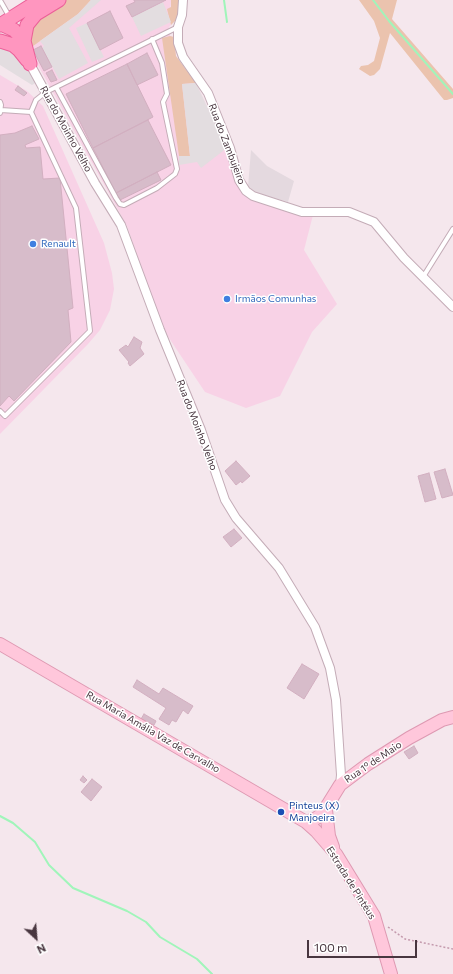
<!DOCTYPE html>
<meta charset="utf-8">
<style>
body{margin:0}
#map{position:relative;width:453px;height:974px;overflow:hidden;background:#f5e7ed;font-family:Commissioner,sans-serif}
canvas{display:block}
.north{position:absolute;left:16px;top:918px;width:40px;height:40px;-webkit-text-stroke:3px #fff;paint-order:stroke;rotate:154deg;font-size:11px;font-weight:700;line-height:16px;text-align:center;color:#48363f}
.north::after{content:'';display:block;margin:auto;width:14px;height:18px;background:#48363f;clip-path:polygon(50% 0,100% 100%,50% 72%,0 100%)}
.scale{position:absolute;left:307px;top:940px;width:110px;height:18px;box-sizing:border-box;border:2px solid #48363f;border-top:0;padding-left:5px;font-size:12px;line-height:14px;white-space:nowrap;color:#48363f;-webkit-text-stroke:3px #fff;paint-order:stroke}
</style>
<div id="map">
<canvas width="453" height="974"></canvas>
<div class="north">N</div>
<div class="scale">100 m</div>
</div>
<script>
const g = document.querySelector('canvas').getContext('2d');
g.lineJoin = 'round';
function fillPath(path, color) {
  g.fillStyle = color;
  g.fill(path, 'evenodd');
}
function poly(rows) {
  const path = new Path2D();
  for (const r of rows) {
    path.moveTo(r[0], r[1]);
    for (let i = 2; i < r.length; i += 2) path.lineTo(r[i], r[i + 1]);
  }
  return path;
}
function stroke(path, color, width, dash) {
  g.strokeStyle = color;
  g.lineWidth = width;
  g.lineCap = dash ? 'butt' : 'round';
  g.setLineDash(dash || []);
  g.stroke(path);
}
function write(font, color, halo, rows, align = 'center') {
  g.font = font + ' Commissioner,sans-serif';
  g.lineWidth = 3;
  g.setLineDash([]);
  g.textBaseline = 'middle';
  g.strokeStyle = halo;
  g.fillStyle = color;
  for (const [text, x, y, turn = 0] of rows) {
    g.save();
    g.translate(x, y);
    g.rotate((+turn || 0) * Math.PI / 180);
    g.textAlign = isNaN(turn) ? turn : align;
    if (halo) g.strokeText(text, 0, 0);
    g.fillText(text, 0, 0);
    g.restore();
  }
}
fillPath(poly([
 [91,0,171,0,170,18,171,25,169,27,170,36,174,37,176,56,196,83,226,147,242,191,251,199,297,213,313,215,304,250,337,304,312,332,280,396,246,408,205,392,169,338,157,314,127,226,29,49,77,14],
 [0,75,27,91,43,106,104,243,112,273,114,289,110,310,100,330,88,344,0,434]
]), '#f8d2e6');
fillPath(poly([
 [251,150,267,166,294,181,288,202,253,192,248,187]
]), '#e4d9df');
fillPath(poly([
 [65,0,91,0,78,14,29,49,33,23],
 [171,0,181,0,178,18,171,25,167,9,171,7],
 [359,0,397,0,392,19,453,89,453,98,447,100,444,100,390,33,380,69,374,75,370,76,359,69,361,66,368,65,374,61,380,38,374,21],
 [170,36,174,37,176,56,196,83,182,84,190,156,179,156,162,38]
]), '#ebc3ae');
fillPath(poly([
 [91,0,101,0,69,28,88,63,59,79,42,48,44,46,40,41,78,14],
 [163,2,171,22,141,36,132,17],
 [87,23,104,57,92,62,76,28],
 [0,41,3,41,39,81,32,85,0,65],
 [196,83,226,147,223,151,201,168,197,162,179,165,179,156,190,156,182,84]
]), '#e3dde0');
stroke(poly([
 [224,0,227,22],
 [373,0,389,21,453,94],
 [0,816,13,823,35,842,49,865,73,888,127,911,146,922,160,937,197,959,212,974]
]), '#a0f5ba', 2);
const building = poly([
 [134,0,166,0,132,17,126,6,135,2,134,0],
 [110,11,123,38,100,50,87,23,110,11],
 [41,46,52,67,44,71,33,50,41,46],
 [147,53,158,75,137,85,127,64,147,53],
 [127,64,153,117,93,148,66,94,127,64],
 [52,70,57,80,51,82,46,73,52,70],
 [18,86,27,93,24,96,15,90,18,86],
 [148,120,171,165,116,193,93,148,148,120],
 [32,126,39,139,25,145,26,148,40,147,43,179,60,178,73,308,68,310,71,342,14,401,9,396,0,406,0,135,15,133,32,126],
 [157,172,161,180,120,200,116,193,157,172],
 [134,337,142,342,140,348,144,354,130,366,128,363,129,362,119,350,126,345,128,347,134,337],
 [236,461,250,476,242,483,241,481,236,485,225,471,236,461],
 [445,469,453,495,442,498,434,472,445,469],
 [429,473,436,499,425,502,418,476,429,473],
 [234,529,242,538,231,547,223,537,234,529],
 [302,664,319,674,304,699,287,688,302,664],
 [137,680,159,694,163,688,193,706,188,714,183,710,176,722,172,720,169,725,159,719,166,708,133,687,137,680],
 [144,714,156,721,154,725,141,719,144,714],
 [414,746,418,753,409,759,404,752,414,746],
 [83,776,87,780,84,783,80,780,83,776],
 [92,779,102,787,91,801,81,792,92,779]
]);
fillPath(building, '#d7bcca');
stroke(building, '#d2afc0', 1);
const lane = poly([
 [1,2,9,16],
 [56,87,116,198,120,204,124,205,157,188,175,174,177,169,163,102,167,94,162,63,152,39],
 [0,102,1,105,0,113],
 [1,110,31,112],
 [423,277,453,229],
 [0,411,5,416,90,331,76,208,31,112,36,100,46,92,178,27]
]);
const street = poly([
 [183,0,182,15,178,27,178,43,183,57,208,93,230,148,239,180,246,191,253,196,302,212,349,212,374,222,404,258,453,307],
 [30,64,95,183,121,225,160,330,201,430,225,500,236,518,279,568,315,627,330,668,336,700,341,775,340,785]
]);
const secondary = poly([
 [0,644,306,822,316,831,336,854,374,916,391,974],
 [326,810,329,836,333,847],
 [306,822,315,819,322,814,340,785,368,764,409,738,442,720,453,717]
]);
const primary = poly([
 [1,24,14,30,24,41],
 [0,25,35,3,44,0],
 [0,41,13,45,19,50,27,60],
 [30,64,24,41,27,25,36,14,59,0]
]);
stroke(lane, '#c4acb7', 6);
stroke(street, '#c4acb7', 10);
stroke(secondary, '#de99b2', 14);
stroke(primary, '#eb5f98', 15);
stroke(poly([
 [388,927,405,939,453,949]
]), '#c49aad', 1.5, [2, 2]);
stroke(lane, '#fff', 4);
stroke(street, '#fff', 8);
stroke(secondary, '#ffc7db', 12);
stroke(primary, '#ff96bf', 13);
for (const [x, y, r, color] of [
 [33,244,4,"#3f7fe0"],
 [227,299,4,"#3f7fe0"],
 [281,812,4,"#1a4fb4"]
]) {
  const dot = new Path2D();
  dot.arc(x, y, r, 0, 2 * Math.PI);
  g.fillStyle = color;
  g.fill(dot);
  stroke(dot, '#fff', 1.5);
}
write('10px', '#48363f', '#fff', [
 ["Rua do Moinho Velho",66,129,61],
 ["Rua do Zambujeiro",227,144,69],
 ["Rua do Moinho Velho",197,425,69],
 ["Rua Maria Amália Vaz de Carvalho",153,732,30],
 ["Rua 1º de Maio",373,762,-34],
 ["Estrada de Pintéus",351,883,58]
]);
write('10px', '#366cbe', '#fff', [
 ["Renault",41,244],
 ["Irmãos Comunhas",235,299]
], 'left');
write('10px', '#164399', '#fff', [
 ["Pinteus (X)",289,806],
 ["Manjoeira",289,818]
], 'left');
</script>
